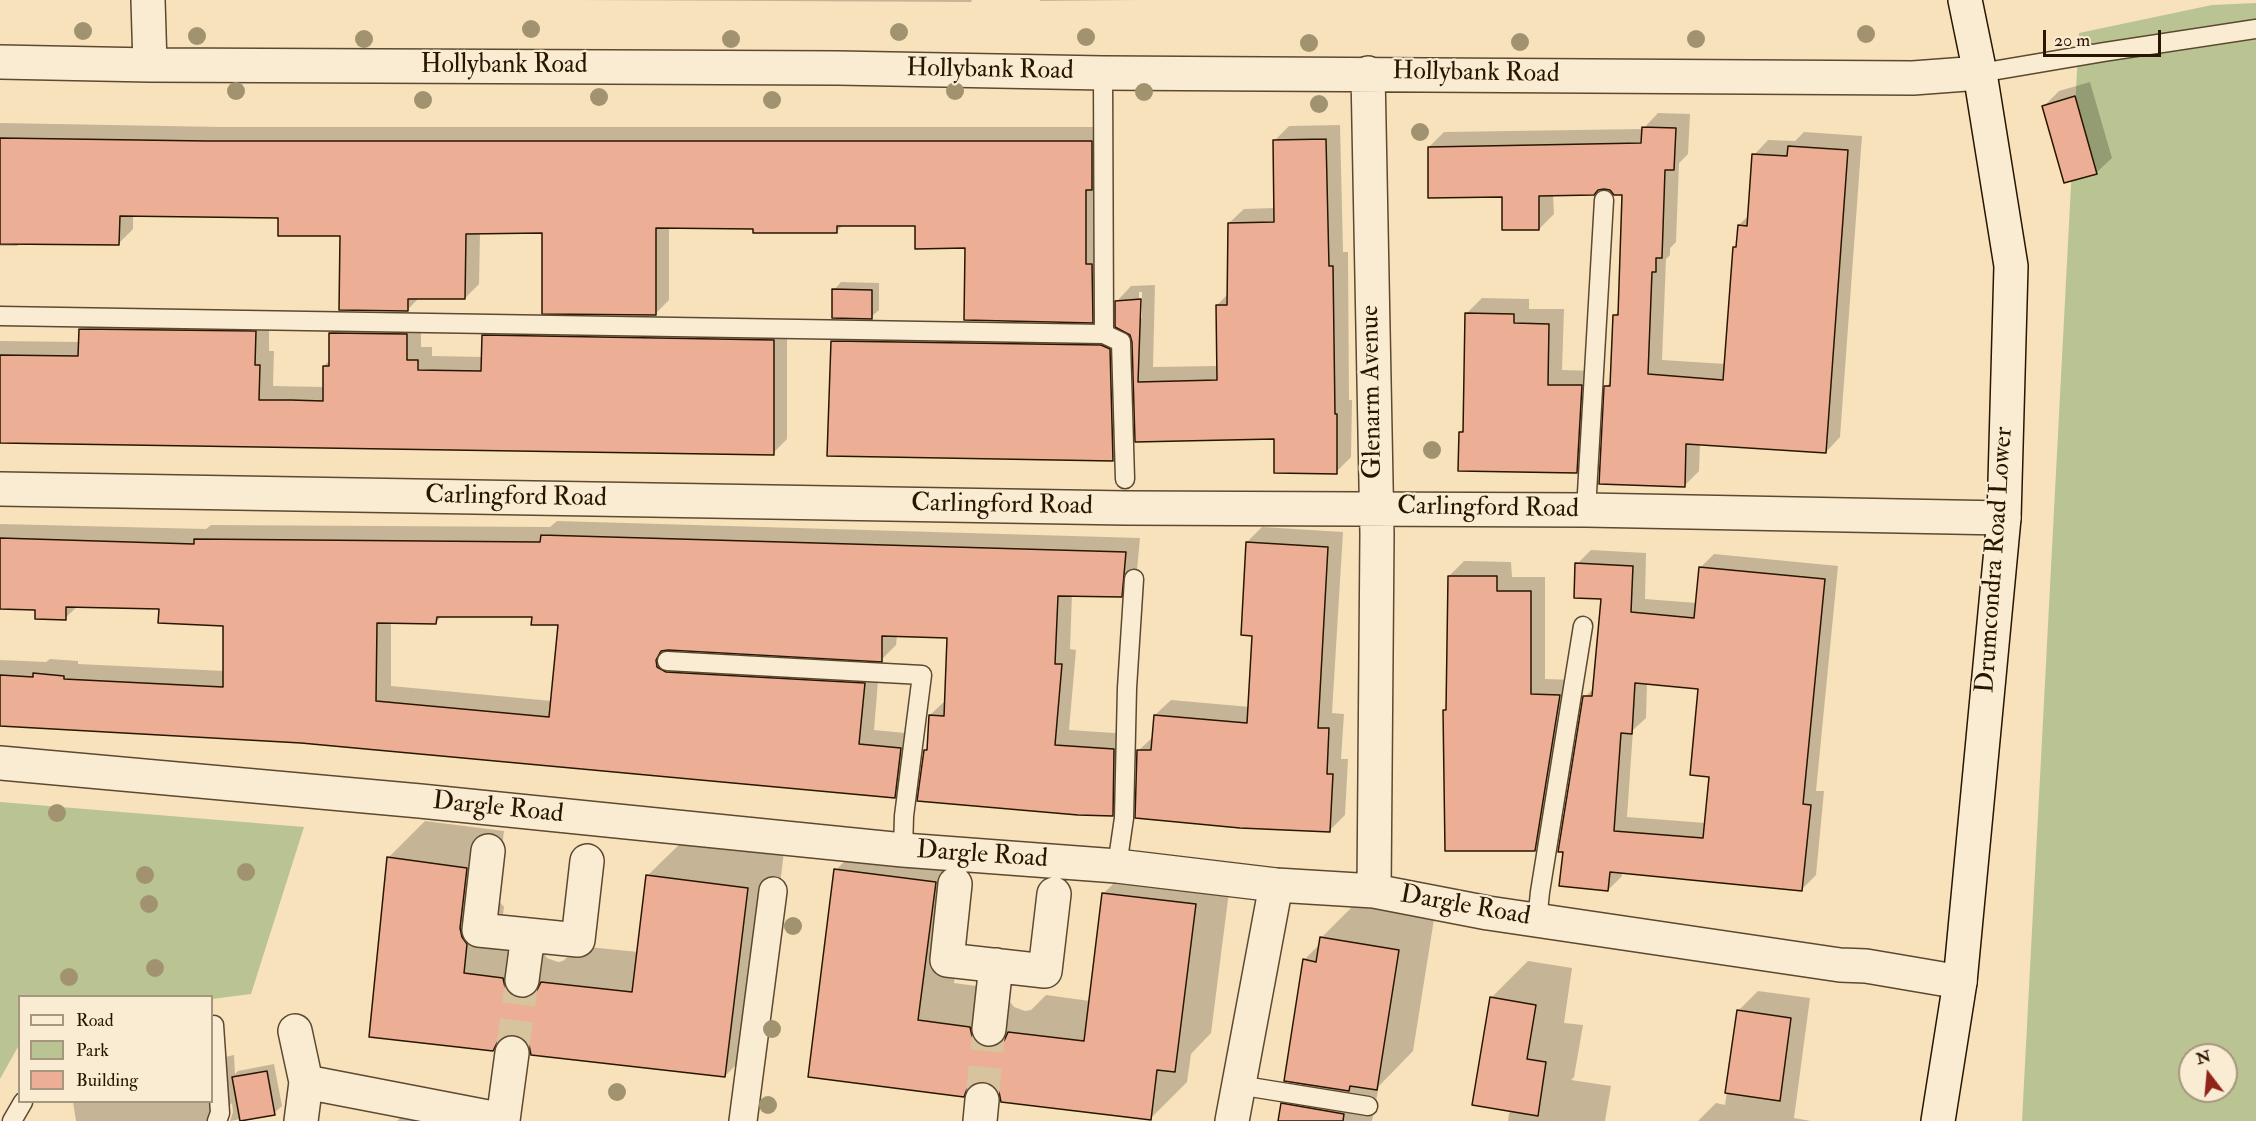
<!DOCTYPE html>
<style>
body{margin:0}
#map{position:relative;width:2256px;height:1121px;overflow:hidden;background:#f7e2bb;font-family:"IM FELL Double Pica",serif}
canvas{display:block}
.legend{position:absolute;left:18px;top:995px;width:195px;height:108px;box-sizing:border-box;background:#faecd3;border:2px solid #a6967f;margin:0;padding:8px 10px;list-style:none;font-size:18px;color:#291600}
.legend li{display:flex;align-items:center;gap:12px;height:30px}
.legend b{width:30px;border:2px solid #a6967f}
.north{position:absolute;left:2178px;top:1043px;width:60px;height:60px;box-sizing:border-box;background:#faecd3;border:2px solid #a6967f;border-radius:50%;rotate:344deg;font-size:16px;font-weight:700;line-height:24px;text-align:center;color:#291600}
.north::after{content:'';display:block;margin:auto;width:21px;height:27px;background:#8f2418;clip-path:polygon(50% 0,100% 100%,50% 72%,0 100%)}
.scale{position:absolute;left:2043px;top:30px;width:118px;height:27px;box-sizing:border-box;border:3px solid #291600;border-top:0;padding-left:8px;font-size:18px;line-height:21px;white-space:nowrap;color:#291600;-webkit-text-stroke:4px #faecd3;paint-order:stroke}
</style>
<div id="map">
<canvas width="2256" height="1121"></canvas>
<ul class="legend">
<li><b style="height:8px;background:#faecd3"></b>Road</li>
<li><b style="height:16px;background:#bac492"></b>Park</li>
<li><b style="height:16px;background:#ecaf95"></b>Building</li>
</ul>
<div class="north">N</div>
<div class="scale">20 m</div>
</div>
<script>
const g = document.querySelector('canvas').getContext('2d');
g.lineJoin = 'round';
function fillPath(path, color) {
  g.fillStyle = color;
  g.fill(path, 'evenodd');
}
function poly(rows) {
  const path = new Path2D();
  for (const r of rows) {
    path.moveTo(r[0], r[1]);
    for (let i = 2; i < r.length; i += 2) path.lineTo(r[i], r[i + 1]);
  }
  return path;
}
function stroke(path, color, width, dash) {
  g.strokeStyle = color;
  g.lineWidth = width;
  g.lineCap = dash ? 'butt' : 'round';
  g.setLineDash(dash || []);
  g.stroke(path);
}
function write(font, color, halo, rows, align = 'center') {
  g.font = font + ' "IM FELL Double Pica",serif';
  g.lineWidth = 4.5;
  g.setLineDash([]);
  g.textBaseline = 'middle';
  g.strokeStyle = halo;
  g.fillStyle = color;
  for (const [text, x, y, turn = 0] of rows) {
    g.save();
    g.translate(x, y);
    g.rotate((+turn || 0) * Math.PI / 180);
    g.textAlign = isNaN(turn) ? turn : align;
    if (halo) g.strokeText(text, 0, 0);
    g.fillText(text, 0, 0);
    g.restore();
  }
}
fillPath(poly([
 [2256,3,2256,1121,2022,1121,2079,33,2212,5],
 [2190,1055,2226,1055,2226,1091,2190,1091],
 [0,802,304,827,251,994,212,999,212,996,20,996,19,1045,0,1079]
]), '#bac492');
fillPath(poly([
 [576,0,972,0,971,2],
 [1040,0,1139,0,1040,1],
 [2090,82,2112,158,2096,173,2044,106,2059,91],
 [1658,113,1690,114,1688,154,1679,163,1676,242,1670,248,1670,255,1666,259,1662,360,1726,364,1734,248,1738,245,1739,225,1749,215,1754,155,1768,140,1795,141,1804,132,1862,136,1840,437,1826,452,1700,443,1699,471,1684,486,1606,387,1611,381,1614,316,1620,310,1623,194,1604,187,1553,195,1554,214,1539,229,1503,195,1429,147,1444,132,1643,129],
 [0,123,222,127,1106,127,1106,307,1092,321,966,247,917,225,844,224,836,232,754,227,669,227,669,300,655,314,543,232,480,233,479,284,465,298,419,298,407,310,342,234,279,216,133,214,133,229,119,243,21,243,17,246,0,246],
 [1340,125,1343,252,1348,252,1349,400,1352,400,1351,457,1336,472,1275,437,1137,440,1134,341,1117,301,1131,286,1155,285,1153,367,1218,366,1217,305,1228,294,1229,223,1244,209,1275,208,1274,141,1289,126],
 [1139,292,1142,292,1142,318,1139,318],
 [841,282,879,283,879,310,871,317,834,290],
 [1482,298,1529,299,1529,309,1564,309,1562,370,1597,371,1592,456,1576,472,1460,432,1465,428,1467,313],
 [94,315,269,318,269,351,274,351,273,386,324,387,324,366,330,360,331,333,345,319,421,320,421,347,432,347,432,356,483,357,483,336,497,322,787,326,787,439,773,453,0,441,0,341,80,342,80,329],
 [846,328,1116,332,1126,445,1112,459,832,341],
 [557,521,1140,538,1136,581,1121,596,1072,594,1070,649,1076,650,1069,730,1129,734,1126,801,1111,816,919,800,925,751,928,748,930,715,946,700,949,637,897,635,896,645,881,660,671,648,672,652,682,658,879,669,874,730,916,734,910,781,894,796,301,742,0,723,0,660,46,662,50,659,78,661,78,664,225,671,225,624,160,608,78,606,65,618,37,609,0,608,0,524,206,529,211,525,550,527],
 [443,615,533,616,560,624,552,701,391,686,391,622,436,622],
 [1262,527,1343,532,1332,713,1344,714,1341,759,1348,759,1345,815,1329,831,1138,751,1154,736,1155,715,1171,700,1250,707,1254,634,1247,542],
 [1591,550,1646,553,1645,599,1697,603,1700,568,1714,554,1838,566,1816,791,1824,791,1816,875,1802,889,1622,872,1622,876,1608,890,1585,697,1595,687,1603,597,1577,564],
 [1647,683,1699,688,1711,776,1706,823,1627,817,1633,730,1646,718],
 [1464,561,1511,562,1512,577,1545,577,1545,679,1575,680,1550,835,1535,850,1445,711,1447,708,1449,576],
 [425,821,504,831,497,890,498,900,504,907,500,936,541,949,547,958,558,962,563,961,579,946,638,952,647,876,685,839,784,851,762,1039,725,1076,530,1045,525,1037,514,1033,508,1034,493,1049,388,858],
 [873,832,972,845,954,983,1007,990,1008,999,1014,1007,1025,1011,1031,1010,1046,995,1090,1001,1104,893,1141,856,1232,868,1211,1033,1191,1054,1187,1082,1150,1119,1000,1091,993,1083,984,1080,978,1081,963,1096,810,1076,836,870],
 [1358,901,1435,913,1413,1051,1379,1086,1372,1121,1278,1121,1281,1104,1303,1083,1304,960,1320,944,1321,938],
 [1528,961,1572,968,1564,1023,1583,1025,1574,1077,1571,1080,1611,1086,1605,1121,1508,1121,1509,1113,1513,1110,1491,998],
 [1758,991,1810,998,1794,1118,1811,1121,1698,1121,1716,1103,1725,1105,1738,1011],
 [234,1055,235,1074,238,1071,274,1064,282,1106,274,1113,230,1121,233,1112,232,1103,214,1121,76,1121,73,1102,212,1102,225,1057],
 [423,1098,458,1121,397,1121]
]), '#0003');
const building = poly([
 [2075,96,2097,174,2064,183,2042,106,2075,96],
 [1642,127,1676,128,1674,170,1665,170,1662,258,1656,258,1656,272,1652,272,1648,374,1723,380,1733,247,1736,247,1738,225,1747,226,1752,154,1787,156,1788,146,1848,150,1826,453,1686,444,1685,487,1599,484,1604,386,1610,386,1613,315,1618,315,1622,195,1614,195,1610,190,1604,189,1598,190,1594,195,1539,196,1539,230,1502,230,1502,197,1428,198,1428,147,1641,143,1642,127],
 [0,138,207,141,1092,141,1092,190,1086,190,1086,264,1092,264,1093,323,964,320,965,248,915,249,915,226,837,226,837,233,753,233,753,229,656,228,656,315,542,314,542,233,466,234,465,299,408,299,408,311,339,310,340,236,278,236,278,218,120,216,119,245,0,244,0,138],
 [1326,139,1329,266,1333,266,1335,414,1337,414,1337,474,1274,473,1274,439,1135,442,1132,342,1130,335,1115,327,1115,301,1141,299,1138,382,1217,380,1216,305,1227,305,1228,223,1274,222,1273,140,1326,139],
 [832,289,872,290,872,319,832,318,832,289],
 [1465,313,1514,314,1514,323,1549,324,1548,385,1582,385,1577,473,1458,471,1459,432,1463,432,1465,313],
 [79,329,256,331,255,365,260,365,259,400,291,400,323,401,323,366,329,366,329,333,407,334,407,360,418,360,418,370,481,371,482,335,774,340,774,455,0,443,0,355,78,356,79,329],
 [831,341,1101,345,1110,349,1113,461,827,456,831,341],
 [541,535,1126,552,1122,597,1058,596,1055,664,1062,664,1055,745,1114,749,1113,816,1078,815,917,801,924,750,927,750,929,715,944,716,947,638,882,636,882,662,668,650,661,651,656,660,657,667,666,672,865,683,859,744,901,748,895,798,301,743,0,726,0,675,33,677,33,673,64,676,64,679,223,687,223,626,158,623,159,609,66,607,66,620,35,619,35,610,0,609,0,538,194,544,194,539,540,542,541,535],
 [437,617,532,617,531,625,558,625,549,717,376,701,377,623,436,624,437,617],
 [1246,542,1328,547,1318,728,1329,728,1327,774,1333,774,1330,832,1240,828,1135,818,1137,750,1151,750,1154,715,1247,723,1252,636,1241,635,1246,542],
 [1575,563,1633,566,1631,612,1694,618,1699,567,1825,579,1803,804,1811,805,1802,891,1610,872,1608,891,1559,886,1563,852,1558,852,1583,696,1592,696,1601,599,1574,598,1575,563],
 [1635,683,1698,689,1690,775,1709,777,1703,838,1614,831,1621,733,1632,734,1635,683],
 [1448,576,1497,576,1497,591,1531,591,1531,694,1560,695,1535,851,1445,851,1443,710,1446,710,1448,576],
 [387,857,467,868,460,928,462,937,467,944,464,973,503,978,505,987,510,994,520,999,529,997,536,992,541,982,632,992,646,875,748,888,725,1077,531,1055,529,1045,524,1039,514,1034,504,1036,498,1041,493,1051,369,1037,387,857],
 [834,869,936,882,918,1020,970,1027,972,1036,977,1044,988,1048,997,1046,1004,1041,1008,1032,1084,1041,1102,893,1196,904,1175,1072,1157,1070,1151,1120,1001,1102,999,1092,992,1084,984,1081,974,1083,967,1089,964,1097,808,1077,834,869],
 [1320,937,1399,950,1377,1090,1350,1086,1349,1091,1284,1081,1303,959,1316,962,1320,937],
 [1490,997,1536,1005,1527,1059,1546,1062,1538,1116,1472,1105,1490,997],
 [1737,1010,1791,1018,1780,1101,1725,1093,1737,1010],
 [267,1071,275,1115,240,1121,232,1077,267,1071],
 [1281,1103,1344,1114,1343,1121,1278,1121,1281,1103]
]);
fillPath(building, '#ecaf95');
stroke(building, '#291600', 1.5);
stroke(poly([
 [512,1053,522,980],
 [982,1100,989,1029]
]), '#d8c39f', 33, [33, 16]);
const service = poly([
 [1980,73,2104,52,2256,29],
 [0,316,1104,334,1103,73],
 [1104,334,1121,342,1125,479],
 [1586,510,1604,200],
 [667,661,922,675,904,816,903,850],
 [1117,866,1124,818,1127,688,1134,579],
 [1537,921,1540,892,1583,626],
 [212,1026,214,1025,220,1113,217,1121],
 [1238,1085,1368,1106],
 [12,1121,23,1102]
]);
const pedestrian = poly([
 [743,1121,773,891]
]);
const minor = poly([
 [148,0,150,65],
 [0,62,150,65,838,68,1103,73,1913,78,1980,73],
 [1368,73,1377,534,1374,891],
 [0,489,1126,508,1586,510,2004,518],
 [0,763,420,801,903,850,1117,866,1276,885,1374,891,1488,913,1840,965,1866,966,1960,982],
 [488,851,479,930,578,940,587,861],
 [955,884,947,960,1045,971,1054,894],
 [522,980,528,935],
 [989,1029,996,965],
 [295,1031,306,1082],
 [301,1121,306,1082,503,1120,512,1053],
 [980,1121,982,1100],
 [1232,1121,1276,885]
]);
const secondary = poly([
 [1938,1121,1960,982,2004,518,2011,266,1980,73,1965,0]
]);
stroke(service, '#5c492f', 21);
stroke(pedestrian, '#5c492f', 30);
stroke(minor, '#5c492f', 36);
stroke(secondary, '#291600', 36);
stroke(service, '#faecd3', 18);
stroke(pedestrian, '#faecd3', 27);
stroke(minor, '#faecd3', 33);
stroke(secondary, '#faecd3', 33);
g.fillStyle = '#a29370';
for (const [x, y] of [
 [531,29],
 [83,31],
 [899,32],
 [1866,34],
 [197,36],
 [1086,37],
 [364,39],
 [731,39],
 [1696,39],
 [1520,42],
 [1309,43],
 [236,91],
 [955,91],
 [1144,92],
 [599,97],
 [423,100],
 [772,100],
 [1319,104],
 [1420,132],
 [1432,450],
 [57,813],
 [246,872],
 [145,875],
 [149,904],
 [793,926],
 [155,968],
 [69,977],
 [772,1029],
 [617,1092],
 [768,1105]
]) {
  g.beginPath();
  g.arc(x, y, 9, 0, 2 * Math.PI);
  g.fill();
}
write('26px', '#291600', '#faecd3', [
 ["Hollybank Road",504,66],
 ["Hollybank Road",990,71,1],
 ["Hollybank Road",1476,74,1],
 ["Glenarm Avenue",1373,392,-91],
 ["Carlingford Road",516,498,1],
 ["Carlingford Road",1002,506,1],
 ["Carlingford Road",1488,509,1],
 ["Drumcondra Road Lower",1996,560,-86],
 ["Dargle Road",498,809,6],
 ["Dargle Road",982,856,4],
 ["Dargle Road",1465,907,10]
]);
</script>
